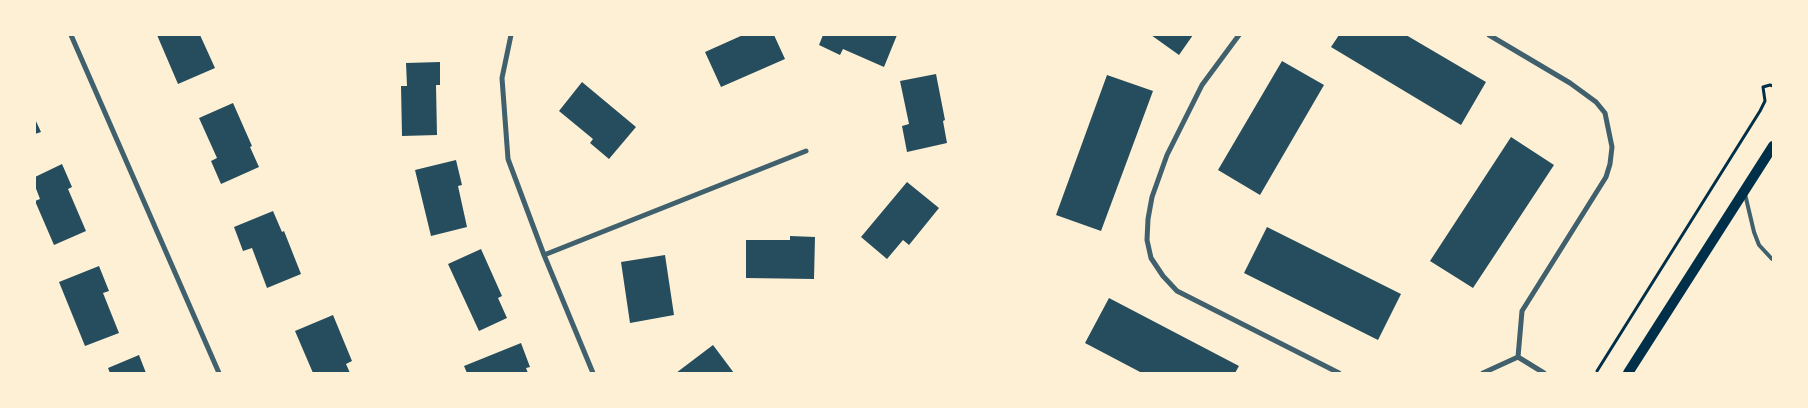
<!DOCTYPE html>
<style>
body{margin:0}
#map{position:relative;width:1808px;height:408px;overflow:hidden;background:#fdf0d5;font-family:"IBM Plex Serif",serif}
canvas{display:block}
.frame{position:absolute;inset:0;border:36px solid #fdf0d5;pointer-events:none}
</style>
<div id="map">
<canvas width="1808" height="408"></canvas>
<div class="frame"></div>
</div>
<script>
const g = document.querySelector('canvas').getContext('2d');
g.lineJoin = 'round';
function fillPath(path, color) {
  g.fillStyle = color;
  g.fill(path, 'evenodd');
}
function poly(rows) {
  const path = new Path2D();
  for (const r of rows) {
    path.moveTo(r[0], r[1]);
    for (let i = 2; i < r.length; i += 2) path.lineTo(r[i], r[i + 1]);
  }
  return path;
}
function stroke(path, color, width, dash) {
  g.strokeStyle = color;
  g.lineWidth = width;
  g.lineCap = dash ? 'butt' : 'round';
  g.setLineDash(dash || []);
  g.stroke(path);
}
fillPath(poly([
 [157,35,200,35,215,68,178,84],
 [743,35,774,35,785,59,721,87,705,52],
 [823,35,897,35,884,67,843,49,840,55,819,45],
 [1151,35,1193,35,1179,55],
 [1339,35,1406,35,1486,82,1461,125,1331,47],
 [1282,61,1324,85,1260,195,1218,170],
 [440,62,440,85,436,85,437,135,402,136,401,86,407,86,406,63],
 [936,74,945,120,943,121,947,143,907,152,902,126,909,124,900,81],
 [1107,75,1153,91,1101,231,1056,215],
 [582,82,636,127,609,159,590,143,593,139,559,111],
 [233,103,252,146,250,147,259,167,221,184,211,161,217,158,199,118],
 [35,119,41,132,35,134],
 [1511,137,1554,165,1473,288,1430,261],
 [456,160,462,185,458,186,467,227,431,236,415,170],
 [62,164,72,187,68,189,86,231,54,245,35,201,40,199,35,186,35,177],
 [907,182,939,208,909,245,903,240,887,259,861,237],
 [273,211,282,232,284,231,301,274,267,288,252,248,243,251,234,227],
 [1267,227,1401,294,1378,340,1244,273],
 [790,236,815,237,814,279,746,278,746,240,790,240],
 [481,249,502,296,498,298,507,318,479,331,448,264],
 [665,255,674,315,630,323,621,262],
 [99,266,109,291,103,293,119,333,85,346,59,282],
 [1109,298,1239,366,1235,373,1142,373,1085,343],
 [333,315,352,361,346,364,350,373,313,373,295,331],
 [521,343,530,367,526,368,528,373,467,373,464,366],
 [713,345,734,373,676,373],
 [139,355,146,373,110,373,108,368]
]), '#264d5e');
stroke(poly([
 [1597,371,1760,111,1765,101,1763,87,1770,85,1773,86]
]), '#003049', 3);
stroke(poly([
 [1745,194,1754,232,1759,245,1772,259]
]), '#3f606c', 4);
stroke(poly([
 [71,35,219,373],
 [511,35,502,78,508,159,544,255,593,373],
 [1239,35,1202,85,1167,155,1152,197,1148,219,1147,240,1151,258,1163,276,1177,291,1339,373],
 [544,255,806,151],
 [1518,357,1544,373],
 [1483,373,1518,357,1522,311,1606,177,1610,164,1612,147,1605,113,1596,102,1570,83,1489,35]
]), '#3f606c', 5);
stroke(poly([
 [1628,373,1773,146]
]), '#003049', 10);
</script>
